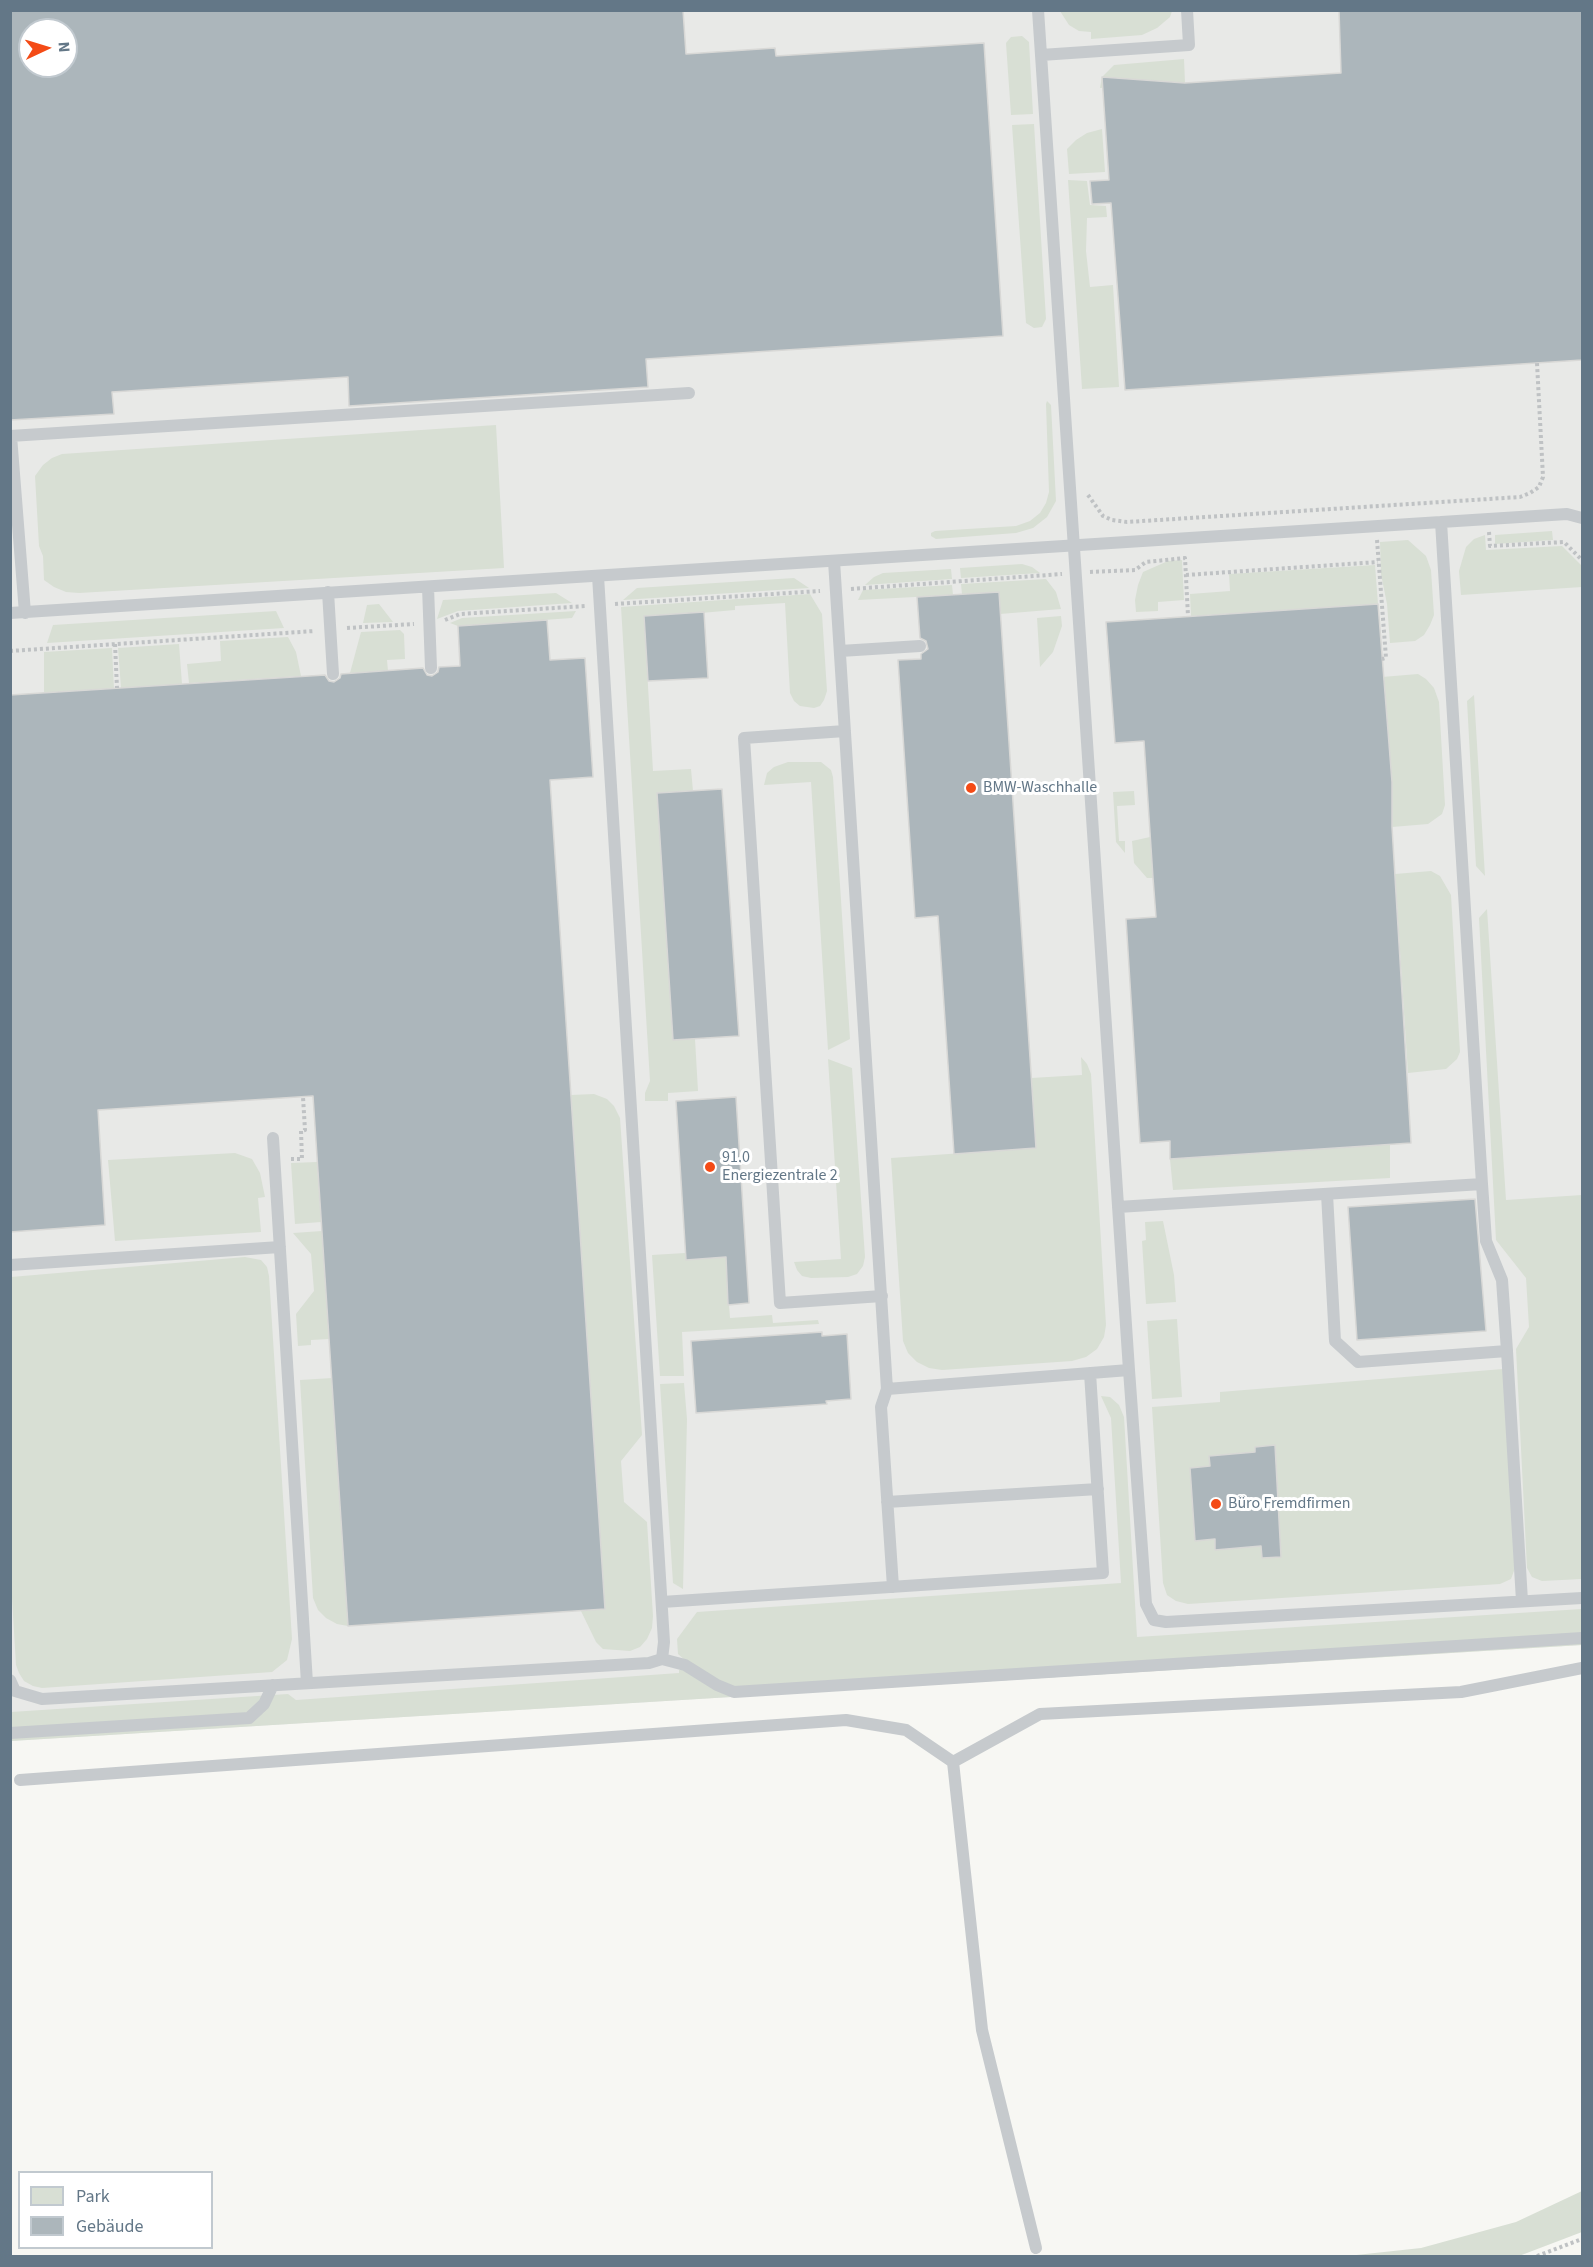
<!DOCTYPE html>
<meta charset="utf-8">
<style>
body{margin:0}
#map{position:relative;width:1593px;height:2267px;overflow:hidden;background:#f7f7f3;font-family:"Source Sans 3",sans-serif}
canvas{display:block}
.frame{position:absolute;inset:0;border:12px solid #637787;pointer-events:none}
.legend{position:absolute;left:18px;top:2171px;width:195px;height:78px;box-sizing:border-box;background:#fff;border:2px solid #c1c9cf;margin:0;padding:8px 10px;list-style:none;font-size:18px;color:#637787}
.legend li{display:flex;align-items:center;gap:12px;height:30px}
.legend b{width:30px;border:2px solid #c1c9cf}
.north{position:absolute;left:18px;top:18px;width:60px;height:60px;box-sizing:border-box;background:#fff;border:2px solid #c1c9cf;border-radius:50%;rotate:86deg;font-size:16px;font-weight:700;line-height:24px;text-align:center;color:#637787}
.north::after{content:'';display:block;margin:auto;width:21px;height:27px;background:#f44b16;clip-path:polygon(50% 0,100% 100%,50% 72%,0 100%)}
</style>
<div id="map">
<canvas width="1593" height="2267"></canvas>
<div class="frame"></div>
<ul class="legend">
<li><b style="height:16px;background:#d8dfd4"></b>Park</li>
<li><b style="height:16px;background:#acb6bb"></b>Gebäude</li>
</ul>
<div class="north">N</div>
</div>
<script>
const g = document.querySelector('canvas').getContext('2d');
g.lineJoin = 'round';
function fillPath(path, color) {
  g.fillStyle = color;
  g.fill(path, 'evenodd');
}
function poly(rows) {
  const path = new Path2D();
  for (const r of rows) {
    path.moveTo(r[0], r[1]);
    for (let i = 2; i < r.length; i += 2) path.lineTo(r[i], r[i + 1]);
  }
  return path;
}
function stroke(path, color, width, dash) {
  g.strokeStyle = color;
  g.lineWidth = width;
  g.lineCap = dash ? 'butt' : 'round';
  g.setLineDash(dash || []);
  g.stroke(path);
}
function write(font, color, halo, rows, align = 'center') {
  g.font = font + ' "Source Sans 3",sans-serif';
  g.lineWidth = 6;
  g.setLineDash([]);
  g.textBaseline = 'middle';
  g.strokeStyle = halo;
  g.fillStyle = color;
  for (const [text, x, y, turn = 0] of rows) {
    g.save();
    g.translate(x, y);
    g.rotate((+turn || 0) * Math.PI / 180);
    g.textAlign = isNaN(turn) ? turn : align;
    if (halo) g.strokeText(text, 0, 0);
    g.fillText(text, 0, 0);
    g.restore();
  }
}
fillPath(poly([
 [11,11,1582,11,1582,1645,11,1741],
 [30,30,66,30,66,66,30,66]
]), '#e8e9e7');
fillPath(poly([
 [1060,11,1060,10,1172,11,1170,17,1157,28,1142,35,1091,39,1091,32,1079,31,1069,25],
 [1022,36,1029,42,1033,114,1011,115,1006,43,1011,37],
 [1184,59,1185,83,1100,88,1102,77,1114,65],
 [1034,124,1046,319,1042,327,1034,328,1026,323,1012,125],
 [1102,129,1105,172,1069,174,1067,149,1076,140,1087,133],
 [1068,180,1087,181,1090,205,1106,206,1107,217,1087,218,1086,251,1090,287,1113,285,1119,387,1082,389],
 [1047,401,1051,405,1056,501,1047,517,1033,528,1016,533,936,539,931,536,931,533,935,531,1016,526,1030,521,1040,513,1046,503,1049,492,1046,404],
 [496,425,504,568,79,593,66,592,54,587,44,580,43,556,39,546,35,476,43,465,52,458,62,454],
 [1552,531,1553,540,1495,544,1495,535],
 [1485,535,1486,550,1562,546,1582,566,1582,587,1461,595,1459,571,1466,547,1474,539],
 [1408,540,1426,556,1431,570,1434,615,1430,625,1424,635,1415,641,1390,643,1387,604,1381,574,1380,542],
 [1182,560,1184,600,1158,602,1158,611,1136,612,1135,600,1138,585,1143,572,1168,561],
 [1022,564,1032,567,1040,573,961,578,960,568],
 [1375,565,1378,604,1191,616,1190,594,1230,591,1229,574],
 [951,569,952,579,865,585,874,577,883,573],
 [794,578,809,588,623,600,637,588],
 [1046,579,1056,592,1061,609,1000,614,998,593,962,594,961,584],
 [952,585,953,595,858,600,863,590],
 [556,593,572,603,458,611,437,619,443,600],
 [810,594,822,614,827,691,824,700,820,706,814,708,800,706,794,701,790,693,785,603,735,606,735,610,644,618,653,771,691,769,693,791,657,793,673,1040,695,1039,698,1091,668,1093,668,1101,645,1101,645,1093,650,1081,621,607],
 [379,604,393,622,363,623,367,605],
 [276,611,284,628,47,643,53,625],
 [576,611,572,618,458,626,450,623,462,618],
 [1061,616,1062,626,1053,652,1040,667,1037,618],
 [400,630,404,634,405,659,387,660,388,671,350,673,361,632],
 [288,637,296,652,301,676,189,683,187,664,221,661,220,641],
 [179,644,182,684,121,688,118,648],
 [112,648,114,689,44,693,44,652],
 [1418,674,1426,679,1434,688,1439,702,1445,805,1442,814,1428,824,1392,827,1392,782,1382,677],
 [1474,695,1485,876,1476,866,1467,701],
 [788,762,821,762,831,770,833,777,850,1039,828,1050,811,782,764,785,767,773,774,767],
 [1134,791,1135,805,1117,806,1119,841,1125,841,1125,853,1116,842,1113,792],
 [1150,837,1153,878,1147,878,1134,863,1132,841],
 [1431,871,1440,876,1451,895,1460,1052,1457,1059,1446,1069,1408,1073,1395,874],
 [1487,909,1506,1200,1582,1195,1582,1579,1542,1581,1532,1577,1527,1568,1516,1349,1529,1327,1526,1278,1496,1240,1479,918],
 [1081,1057,1087,1064,1091,1074,1106,1325,1104,1337,1097,1349,1086,1357,1072,1361,942,1370,929,1368,917,1362,908,1353,903,1341,891,1158,1035,1148,1031,1078,1082,1075],
 [828,1059,852,1068,865,1257,863,1266,857,1274,848,1277,811,1278,802,1276,797,1270,794,1262,841,1259],
 [594,1094,607,1099,614,1106,620,1118,642,1435,621,1461,624,1502,647,1522,653,1616,652,1628,647,1639,640,1647,630,1651,603,1649,596,1642,581,1611,605,1609,571,1095],
 [1390,1144,1390,1178,1173,1190,1170,1159],
 [235,1153,252,1159,260,1173,265,1197,258,1198,261,1232,115,1241,108,1160],
 [317,1162,321,1222,295,1224,291,1163],
 [1163,1221,1174,1275,1176,1302,1146,1304,1142,1241,1146,1240,1145,1222],
 [322,1231,329,1339,311,1340,311,1345,298,1346,296,1314,314,1291,311,1254,293,1233],
 [685,1253,686,1260,745,1256,747,1263,726,1264,730,1318,772,1315,773,1323,818,1320,819,1324,682,1332,684,1376,660,1376,652,1255],
 [245,1257,261,1260,267,1267,269,1276,292,1639,287,1660,272,1672,42,1688,33,1686,24,1681,19,1673,16,1665,11,1581,11,1277],
 [1177,1319,1182,1397,1152,1399,1147,1321],
 [1503,1369,1515,1568,1511,1579,1500,1584,1188,1604,1176,1601,1167,1595,1163,1583,1152,1407,1220,1402,1220,1392],
 [332,1378,348,1626,337,1624,326,1618,318,1610,313,1598,300,1380],
 [684,1383,687,1419,683,1589,673,1583,660,1384],
 [1101,1396,1110,1397,1119,1405,1124,1417,1137,1637,1582,1609,1582,1645,11,1741,11,1712,288,1694,296,1700,679,1673,679,1670,684,1670,686,1661,678,1654,677,1639,697,1612,1121,1583,1111,1418],
 [1582,2191,1582,2232,1519,2256,1347,2256,1421,2248,1516,2222]
]), '#d8dfd4');
const building = poly([
 [10,10,683,10,686,54,775,48,776,56,984,43,1003,336,646,359,648,387,349,406,348,377,112,392,114,414,10,420,10,10],
 [30,30,66,30,66,66,30,66,30,30],
 [1339,10,1582,10,1582,360,1125,390,1111,203,1092,204,1090,181,1109,180,1102,77,1185,83,1341,73,1339,10],
 [999,592,1036,1148,954,1154,938,916,915,918,898,660,921,659,921,654,928,649,926,641,920,638,917,597,999,592],
 [1378,604,1392,782,1392,827,1411,1143,1170,1159,1170,1141,1140,1143,1126,919,1156,917,1153,878,1144,741,1115,743,1106,622,1378,604],
 [704,612,708,678,648,681,644,616,704,612],
 [547,620,550,660,585,658,593,777,550,780,605,1609,348,1626,313,1096,98,1110,105,1225,10,1232,10,695,325,675,329,681,334,682,340,678,341,674,423,668,427,675,432,676,438,672,439,667,460,666,458,626,547,620],
 [722,789,739,1036,673,1040,657,793,722,789],
 [736,1097,749,1303,728,1305,726,1257,686,1260,676,1101,736,1097],
 [1475,1199,1486,1331,1357,1340,1348,1207,1475,1199],
 [822,1332,822,1336,847,1334,851,1399,826,1401,827,1404,696,1413,691,1341,822,1332],
 [1275,1445,1281,1557,1262,1558,1261,1546,1215,1550,1215,1539,1195,1541,1190,1468,1210,1466,1209,1456,1255,1452,1255,1447,1275,1445]
]);
fillPath(building, '#acb6bb');
stroke(building, '#d8d8d6', 1.5);
stroke(poly([
 [1088,495,1103,516,1112,520,1127,522,1520,497,1530,493,1539,487,1543,477,1537,363],
 [1489,532,1490,546,1564,542,1582,560],
 [1377,540,1386,658,1382,659],
 [1090,572,1135,570,1146,562,1185,558,1188,616],
 [1186,575,1378,562],
 [851,589,1062,574],
 [615,604,820,591],
 [445,620,460,614,586,606],
 [347,628,414,624],
 [115,644,117,688],
 [10,651,315,631],
 [291,1159,302,1159,301,1131,305,1130,303,1097],
 [1537,2256,1582,2239]
]), '#bfc2c4', 4, [3, 3]);
stroke(poly([
 [1041,55,1189,45,1187,10],
 [10,436,689,393],
 [11,436,25,613],
 [834,561,887,1389,1129,1370,1038,10],
 [428,587,431,668],
 [328,592,333,674],
 [10,613,1567,514,1582,518],
 [840,651,920,646],
 [845,731,744,738,780,1303,882,1296],
 [273,1138,307,1683],
 [1482,1184,1486,1241,1502,1280,1507,1351],
 [1327,1194,1335,1341,1358,1362,1507,1351,1522,1601],
 [1118,1207,1482,1184,1441,522],
 [10,1265,280,1247],
 [1129,1370,1146,1604,1154,1620,1166,1622,1582,1598],
 [887,1389,881,1407,893,1587],
 [887,1502,1098,1489],
 [662,1602,1103,1573,1090,1373],
 [662,1659,685,1665,717,1685,734,1692,1582,1638],
 [10,1680,15,1691,42,1699,649,1663,662,1659,664,1642,598,576],
 [10,1733,249,1718,264,1704,273,1685],
 [953,1762,1040,1714,1461,1692,1582,1668],
 [20,1780,846,1720,906,1730,953,1762,982,2030,1036,2248]
]), '#c6cacd', 12);
for (const [x, y, r, color] of [
 [971,788,6,"#f44b16"],
 [710,1167,6,"#f44b16"],
 [1216,1504,6,"#f44b16"]
]) {
  const dot = new Path2D();
  dot.arc(x, y, r, 0, 2 * Math.PI);
  g.fillStyle = color;
  g.fill(dot);
  stroke(dot, '#fff', 2);
}
write('16px', '#637787', '#fff', [
 ["BMW-Waschhalle",983,788],
 ["91.0",722,1158],
 ["Energiezentrale 2",722,1176],
 ["Büro Fremdfirmen",1228,1504]
], 'left');
</script>
